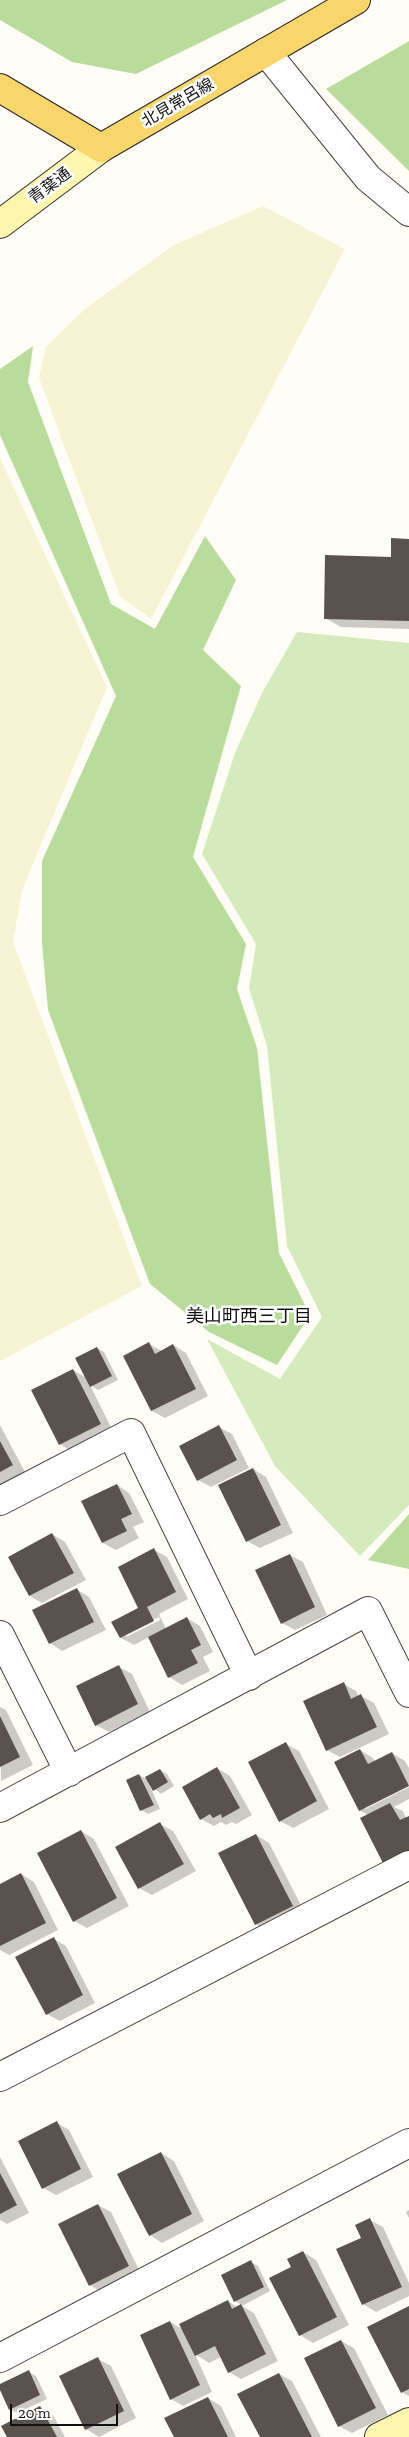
<!DOCTYPE html>
<meta charset="utf-8">
<style>
body{margin:0}
#map{position:relative;width:409px;height:2437px;overflow:hidden;background:#fffdf5;font-family:"Zilla Slab",serif}
canvas{display:block}
.scale{position:absolute;left:10px;top:2404px;width:108px;height:22px;box-sizing:border-box;border:2px solid #111;border-top:0;padding-left:6px;font-size:15px;line-height:18px;white-space:nowrap;color:#111;-webkit-text-stroke:4px #fff;paint-order:stroke}
</style>
<div id="map">
<canvas width="409" height="2437"></canvas>
<div class="scale">20 m</div>
</div>
<script>
const g = document.querySelector('canvas').getContext('2d');
g.lineJoin = 'round';
function fillPath(path, color) {
  g.fillStyle = color;
  g.fill(path, 'evenodd');
}
function poly(rows) {
  const path = new Path2D();
  for (const r of rows) {
    path.moveTo(r[0], r[1]);
    for (let i = 2; i < r.length; i += 2) path.lineTo(r[i], r[i + 1]);
  }
  return path;
}
function stroke(path, color, width, dash) {
  g.strokeStyle = color;
  g.lineWidth = width;
  g.lineCap = dash ? 'butt' : 'round';
  g.setLineDash(dash || []);
  g.stroke(path);
}
function write(font, color, halo, rows, align = 'center') {
  g.font = font + ' "Zilla Slab","Noto Sans JP",serif';
  g.lineWidth = 5;
  g.setLineDash([]);
  g.textBaseline = 'middle';
  g.strokeStyle = halo;
  g.fillStyle = color;
  for (const [text, x, y, turn = 0] of rows) {
    g.save();
    g.translate(x, y);
    g.rotate((+turn || 0) * Math.PI / 180);
    g.textAlign = isNaN(turn) ? turn : align;
    if (halo) g.strokeText(text, 0, 0);
    g.fillText(text, 0, 0);
    g.restore();
  }
}
fillPath(poly([
 [263,206,345,249,151,619,120,596,39,378,46,347,85,309,174,245],
 [0,458,107,687,22,890,13,942,142,1286,0,1361]
]), '#f6f3d4');
fillPath(poly([
 [297,632,409,643,409,1505,360,1556,275,1466,207,1339,280,1379,322,1317,287,1246,267,1046,249,988,256,944,202,854,235,753,262,693]
]), '#d5ebbd');
fillPath(poly([
 [0,0,287,0,136,74,72,62,0,20],
 [409,41,409,171,326,89],
 [33,346,28,382,111,604,155,629,205,536,236,580,203,650,241,686,193,857,246,944,237,989,257,1048,279,1253,310,1315,277,1365,209,1332,150,1284,48,1010,42,943,42,861,116,696,0,435,0,369],
 [409,1514,409,1569,368,1560]
]), '#b9dc9c');
fillPath(poly([
 [409,540,409,629,341,627,325,618,392,558],
 [149,1344,162,1351,173,1345,186,1353,208,1396,165,1418,152,1411],
 [97,1348,104,1352,118,1380,98,1390,90,1385,113,1431,72,1452,60,1444,73,1370,87,1378],
 [0,1425,25,1472,0,1486],
 [219,1427,232,1434,249,1468,211,1487,198,1480],
 [253,1469,266,1477,293,1533,260,1548,247,1541],
 [117,1485,129,1493,144,1522,133,1527,139,1538,116,1550,103,1543,83,1502],
 [52,1534,65,1542,86,1580,42,1603,30,1596],
 [154,1550,167,1557,188,1599,159,1614,166,1629,187,1618,200,1626,213,1652,203,1657,210,1671,182,1685,169,1677,149,1637,134,1645,121,1638,113,1622,140,1608],
 [159,1617,160,1620,126,1637,126,1634],
 [290,1555,303,1562,327,1615,295,1630,282,1623],
 [76,1589,89,1597,106,1630,62,1651,50,1643],
 [119,1667,132,1674,150,1712,109,1732,96,1725],
 [344,1684,356,1691,359,1697,361,1696,374,1703,389,1734,340,1757,327,1750],
 [0,1707,6,1710,33,1765,1,1781],
 [286,1744,299,1751,329,1809,293,1828,280,1821],
 [360,1750,373,1758,375,1762,392,1753,405,1761,409,1768,409,1785,365,1806,365,1809,409,1787,409,1799,394,1807,403,1811,406,1818,409,1817,409,1866,368,1815,359,1810],
 [217,1768,230,1776,252,1815,236,1824,232,1822,226,1825,221,1822,214,1826,201,1819],
 [160,1770,167,1774,174,1786,161,1794,149,1784,160,1809,148,1814,141,1810,139,1775,146,1779],
 [160,1824,173,1831,196,1871,152,1895,139,1888],
 [81,1831,94,1839,129,1906,87,1928,74,1921],
 [256,1835,269,1843,305,1913,269,1932,256,1924],
 [21,1874,34,1882,58,1930,9,1955,0,1950,0,1885],
 [54,1939,66,1946,95,2003,60,2021,47,2014],
 [57,2123,69,2130,93,2177,56,2195,43,2188],
 [161,2153,174,2161,204,2221,162,2243,150,2235],
 [0,2157,29,2213,7,2224,0,2220],
 [98,2205,111,2212,141,2274,102,2293,90,2285],
 [409,2210,409,2218,406,2212],
 [370,2220,383,2227,409,2283,409,2296,376,2312,363,2304,363,2238],
 [303,2252,316,2260,349,2325,313,2343,300,2335],
 [251,2262,258,2266,270,2291,242,2306,254,2313,278,2361,241,2379,229,2372,221,2357,209,2363,195,2354,212,2392,183,2406,171,2399,170,2322,184,2330,228,2301,237,2307,242,2305,235,2301,223,2276],
 [409,2308,409,2396,402,2392],
 [341,2341,354,2348,388,2415,352,2433,339,2426],
 [98,2359,111,2366,136,2418,99,2437,86,2429],
 [29,2372,36,2376,47,2399,17,2413,10,2409,0,2385],
 [279,2374,292,2381,321,2437,261,2437],
 [208,2398,221,2406,236,2437,175,2437],
 [40,2407,53,2415,65,2437,9,2437]
]), '#0003');
fillPath(poly([
 [391,538,409,539,409,621,324,619,325,555,391,557],
 [149,1342,155,1354,173,1344,196,1389,151,1411,123,1356],
 [97,1347,112,1376,90,1387,75,1358],
 [73,1369,101,1424,59,1445,31,1390],
 [219,1425,237,1460,197,1481,179,1446],
 [0,1441,13,1465,0,1472],
 [253,1468,281,1525,246,1542,218,1485],
 [117,1484,132,1514,121,1519,127,1531,102,1543,81,1501],
 [52,1533,74,1573,29,1596,8,1557],
 [154,1548,176,1592,147,1607,154,1621,120,1638,111,1622,138,1608,118,1567],
 [290,1554,315,1607,281,1624,255,1570],
 [77,1588,94,1622,49,1644,32,1610],
 [187,1617,201,1645,191,1650,198,1663,168,1678,148,1637],
 [119,1665,138,1704,95,1726,76,1686],
 [344,1682,351,1699,361,1694,377,1727,326,1751,303,1701],
 [0,1716,20,1757,0,1767],
 [286,1742,317,1801,279,1822,248,1762],
 [360,1749,368,1764,392,1752,409,1786,359,1811,334,1762],
 [217,1767,240,1808,222,1818,221,1814,213,1818,210,1814,200,1820,182,1787],
 [160,1769,168,1782,153,1791,145,1777],
 [139,1774,154,1805,140,1811,126,1780],
 [390,1803,400,1820,409,1816,409,1852,384,1865,360,1818],
 [160,1822,184,1864,138,1889,115,1847],
 [81,1830,117,1898,73,1922,37,1853],
 [256,1834,293,1906,255,1925,218,1853],
 [21,1873,46,1923,0,1946,0,1884],
 [54,1937,83,1995,46,2015,15,1957],
 [57,2121,81,2169,42,2189,18,2141],
 [161,2152,192,2214,149,2236,117,2174],
 [0,2173,17,2205,0,2214],
 [98,2204,129,2266,89,2286,58,2224],
 [370,2218,402,2287,362,2305,336,2249,361,2238,355,2225],
 [303,2251,337,2317,299,2336,269,2278,291,2267,287,2259],
 [251,2260,264,2287,234,2302,221,2275],
 [228,2300,232,2309,241,2304,266,2354,228,2373,215,2346,195,2356,179,2324],
 [409,2306,409,2389,401,2393,367,2327],
 [170,2321,200,2385,170,2400,140,2335],
 [341,2340,376,2408,338,2427,304,2358],
 [98,2357,124,2411,85,2430,59,2376],
 [29,2370,40,2395,9,2410,0,2390,0,2384],
 [279,2373,312,2437,260,2437,237,2394],
 [208,2397,228,2437,174,2437,164,2418],
 [40,2406,57,2437,7,2437,1,2426]
]), '#5a524d');
const street = poly([
 [266,52,368,178,409,212],
 [0,1501,131,1433,249,1676],
 [0,1635,69,1772],
 [0,1808,368,1611,409,1693],
 [0,2077,409,1865],
 [0,2358,409,2143]
]);
const secondary = poly([
 [0,224,101,148],
 [379,2437,409,2422]
]);
const primary = poly([
 [0,88,101,148,356,0]
]);
stroke(street, '#444', 30);
stroke(secondary, '#333', 30);
stroke(primary, '#222', 30);
stroke(street, '#fff', 28);
stroke(secondary, '#fff6b0', 28);
stroke(primary, '#f9d66b', 28);
write('16px', '#111', '#fff', [
 ["北見常呂線",178,103,-30],
 ["青葉通",50,186,-37]
]);
write('18px', '#111', '#fff', [
 ["美山町西三丁目",249,1317]
]);
</script>
